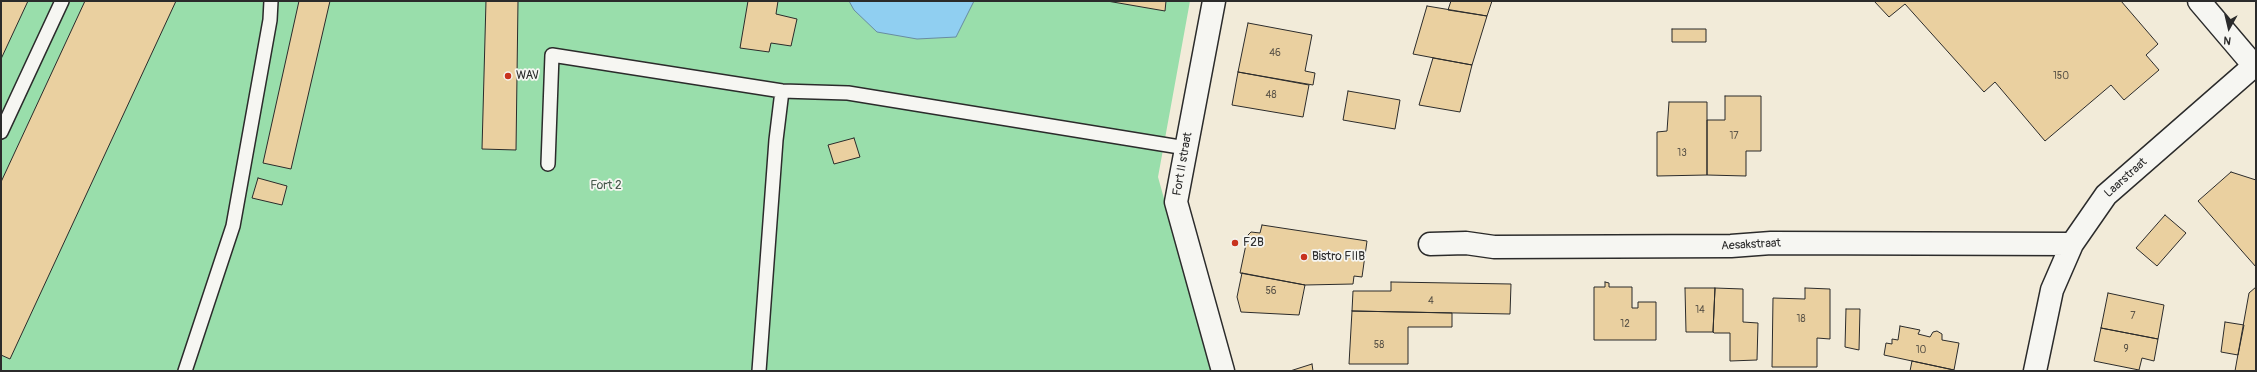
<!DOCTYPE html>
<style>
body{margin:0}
#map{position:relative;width:2257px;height:372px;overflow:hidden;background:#f2ebd9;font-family:Pangolin,sans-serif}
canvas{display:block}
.frame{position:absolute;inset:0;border:2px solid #2b2b2b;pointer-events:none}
.north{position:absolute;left:2209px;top:8px;width:40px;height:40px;-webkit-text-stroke:3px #f6f6f2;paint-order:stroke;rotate:188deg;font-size:11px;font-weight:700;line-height:16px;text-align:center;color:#2b2b2b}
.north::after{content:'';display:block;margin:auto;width:14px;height:18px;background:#2b2b2b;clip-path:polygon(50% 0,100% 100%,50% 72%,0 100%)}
</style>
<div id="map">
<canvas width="2257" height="372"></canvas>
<div class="frame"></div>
<div class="north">N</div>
</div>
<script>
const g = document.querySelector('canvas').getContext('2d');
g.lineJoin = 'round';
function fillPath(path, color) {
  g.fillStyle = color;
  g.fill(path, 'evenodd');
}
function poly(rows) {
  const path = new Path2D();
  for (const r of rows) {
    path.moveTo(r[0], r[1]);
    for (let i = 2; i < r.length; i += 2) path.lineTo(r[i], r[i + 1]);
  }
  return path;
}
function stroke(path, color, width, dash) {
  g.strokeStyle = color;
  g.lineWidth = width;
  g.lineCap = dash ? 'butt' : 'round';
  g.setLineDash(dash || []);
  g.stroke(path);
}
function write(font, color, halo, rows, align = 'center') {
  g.font = font + ' Pangolin,sans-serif';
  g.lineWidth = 3.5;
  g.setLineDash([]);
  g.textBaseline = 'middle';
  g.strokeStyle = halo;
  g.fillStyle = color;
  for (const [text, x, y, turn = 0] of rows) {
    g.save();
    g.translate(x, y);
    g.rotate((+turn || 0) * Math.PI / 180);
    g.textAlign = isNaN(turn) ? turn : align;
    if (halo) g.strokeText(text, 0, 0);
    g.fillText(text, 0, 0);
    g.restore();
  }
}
fillPath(poly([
 [1,1,1190,1,1158,177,1212,371,1,371]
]), '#99deab');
const water = poly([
 [849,1,974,1,956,37,917,39,877,32,854,10,849,1]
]);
fillPath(water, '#90cff1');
stroke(water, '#688da2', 1);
const building = poly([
 [1,1,28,1,1,59,1,1],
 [85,1,176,1,10,359,1,355,1,182,85,1],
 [299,1,330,1,291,169,263,163,299,1],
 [486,1,518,1,516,150,482,149,486,1],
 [748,1,778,1,776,14,797,19,791,46,771,43,769,52,740,48,748,1],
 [1107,1,1166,1,1165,11,1107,1],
 [1451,1,1492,1,1487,16,1448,10,1451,1],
 [1874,1,2121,1,2158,44,2146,55,2159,70,2124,100,2111,85,2045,141,1995,82,1984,92,1905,4,1889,17,1874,1],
 [1427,6,1487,16,1472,65,1413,54,1427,6],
 [1248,23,1312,35,1305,71,1315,73,1313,85,1238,72,1248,23],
 [1672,29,1706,29,1706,42,1672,42,1672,29],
 [1433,58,1472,65,1460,112,1419,105,1433,58],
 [1238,72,1309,85,1303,117,1232,105,1238,72],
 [1348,91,1400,100,1395,129,1343,120,1348,91],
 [1725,96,1761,96,1761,151,1746,151,1746,176,1707,175,1707,120,1725,120,1725,96],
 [1669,102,1707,102,1707,175,1657,176,1657,132,1667,131,1669,102],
 [854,138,860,157,834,164,828,145,854,138],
 [2231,172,2256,180,2256,267,2198,201,2231,172],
 [258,178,287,186,282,205,252,198,258,178],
 [2165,215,2186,233,2157,266,2136,248,2165,215],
 [1262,225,1367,241,1362,277,1354,276,1353,284,1305,285,1240,273,1248,235,1251,232,1260,233,1262,225],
 [1242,273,1305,285,1299,315,1241,312,1237,297,1242,273],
 [1391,282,1511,284,1510,314,1352,311,1353,291,1391,291,1391,282],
 [1605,282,1609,283,1609,287,1632,287,1632,308,1638,308,1638,302,1656,302,1656,340,1594,340,1594,287,1605,287,1605,282],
 [2256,287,2256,371,2235,371,2249,293,2256,287],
 [1685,288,1715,288,1713,332,1686,332,1685,288],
 [1715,288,1743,289,1743,322,1758,323,1757,360,1730,361,1730,333,1714,333,1713,332,1715,288],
 [1805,288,1830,289,1830,339,1817,338,1817,367,1772,367,1773,298,1805,299,1805,288],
 [2108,293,2164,305,2158,339,2101,328,2108,293],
 [1846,309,1860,309,1859,350,1845,347,1846,309],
 [1352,311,1452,313,1452,327,1408,327,1408,364,1349,364,1352,311],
 [2225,322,2244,325,2238,355,2221,352,2225,322],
 [1900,326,1920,330,1918,334,1930,337,1933,332,1937,331,1942,334,1942,340,1959,343,1954,370,1884,355,1886,343,1892,344,1892,339,1898,340,1900,326],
 [2101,328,2158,339,2154,361,2142,358,2139,370,2094,361,2101,328],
 [1912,361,1954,370,1954,371,1910,371,1912,361],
 [1312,364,1313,371,1290,371,1312,364]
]);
fillPath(building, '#ead0a0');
stroke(building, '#2b2b2b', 1);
const lane = poly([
 [1,132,62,1],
 [548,164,552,55,782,91,848,93,1186,148],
 [185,371,233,226,270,20,271,1],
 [759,371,776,140,782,91]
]);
const street = poly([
 [1214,1,1176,202,1223,371],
 [1430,244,1466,243,1494,247,1731,246,1771,243,2072,244],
 [2035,371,2052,290,2072,244,2106,195,2256,64]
]);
const secondary = poly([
 [2199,1,2256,68]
]);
stroke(lane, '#2b2b2b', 16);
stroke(street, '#2b2b2b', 25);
stroke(secondary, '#2b2b2b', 25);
stroke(lane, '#f6f6f2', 13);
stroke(street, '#f6f6f2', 22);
stroke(secondary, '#f6f6f2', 22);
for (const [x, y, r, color] of [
 [508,76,4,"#c8321e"],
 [1235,243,4,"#c8321e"],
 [1304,257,4,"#c8321e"]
]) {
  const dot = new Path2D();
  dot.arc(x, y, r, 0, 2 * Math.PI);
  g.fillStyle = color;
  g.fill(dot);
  stroke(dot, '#f6f6f2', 1.5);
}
write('10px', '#5b5448', null, [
 ["46",1275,53],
 ["150",2061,76],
 ["48",1271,95],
 ["17",1734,136],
 ["13",1682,153],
 ["56",1271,291],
 ["4",1431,301],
 ["14",1700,310],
 ["7",2133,316],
 ["18",1801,319],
 ["12",1625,324],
 ["58",1379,345],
 ["9",2126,349],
 ["10",1921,350]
]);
write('12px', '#2b2b2b', '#f6f6f2', [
 ["WAV",516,76],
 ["F2B",1243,243],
 ["Bistro FIIB",1312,257]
], 'left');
write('12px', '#2b2b2b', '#f6f6f2', [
 ["Fort II straat",1183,164,-80],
 ["Laarstraat",2126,178,-42],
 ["Aesakstraat",1751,245,-3]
]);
write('12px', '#46584b', '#f6f6f2', [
 ["Fort 2",606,186]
]);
</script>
